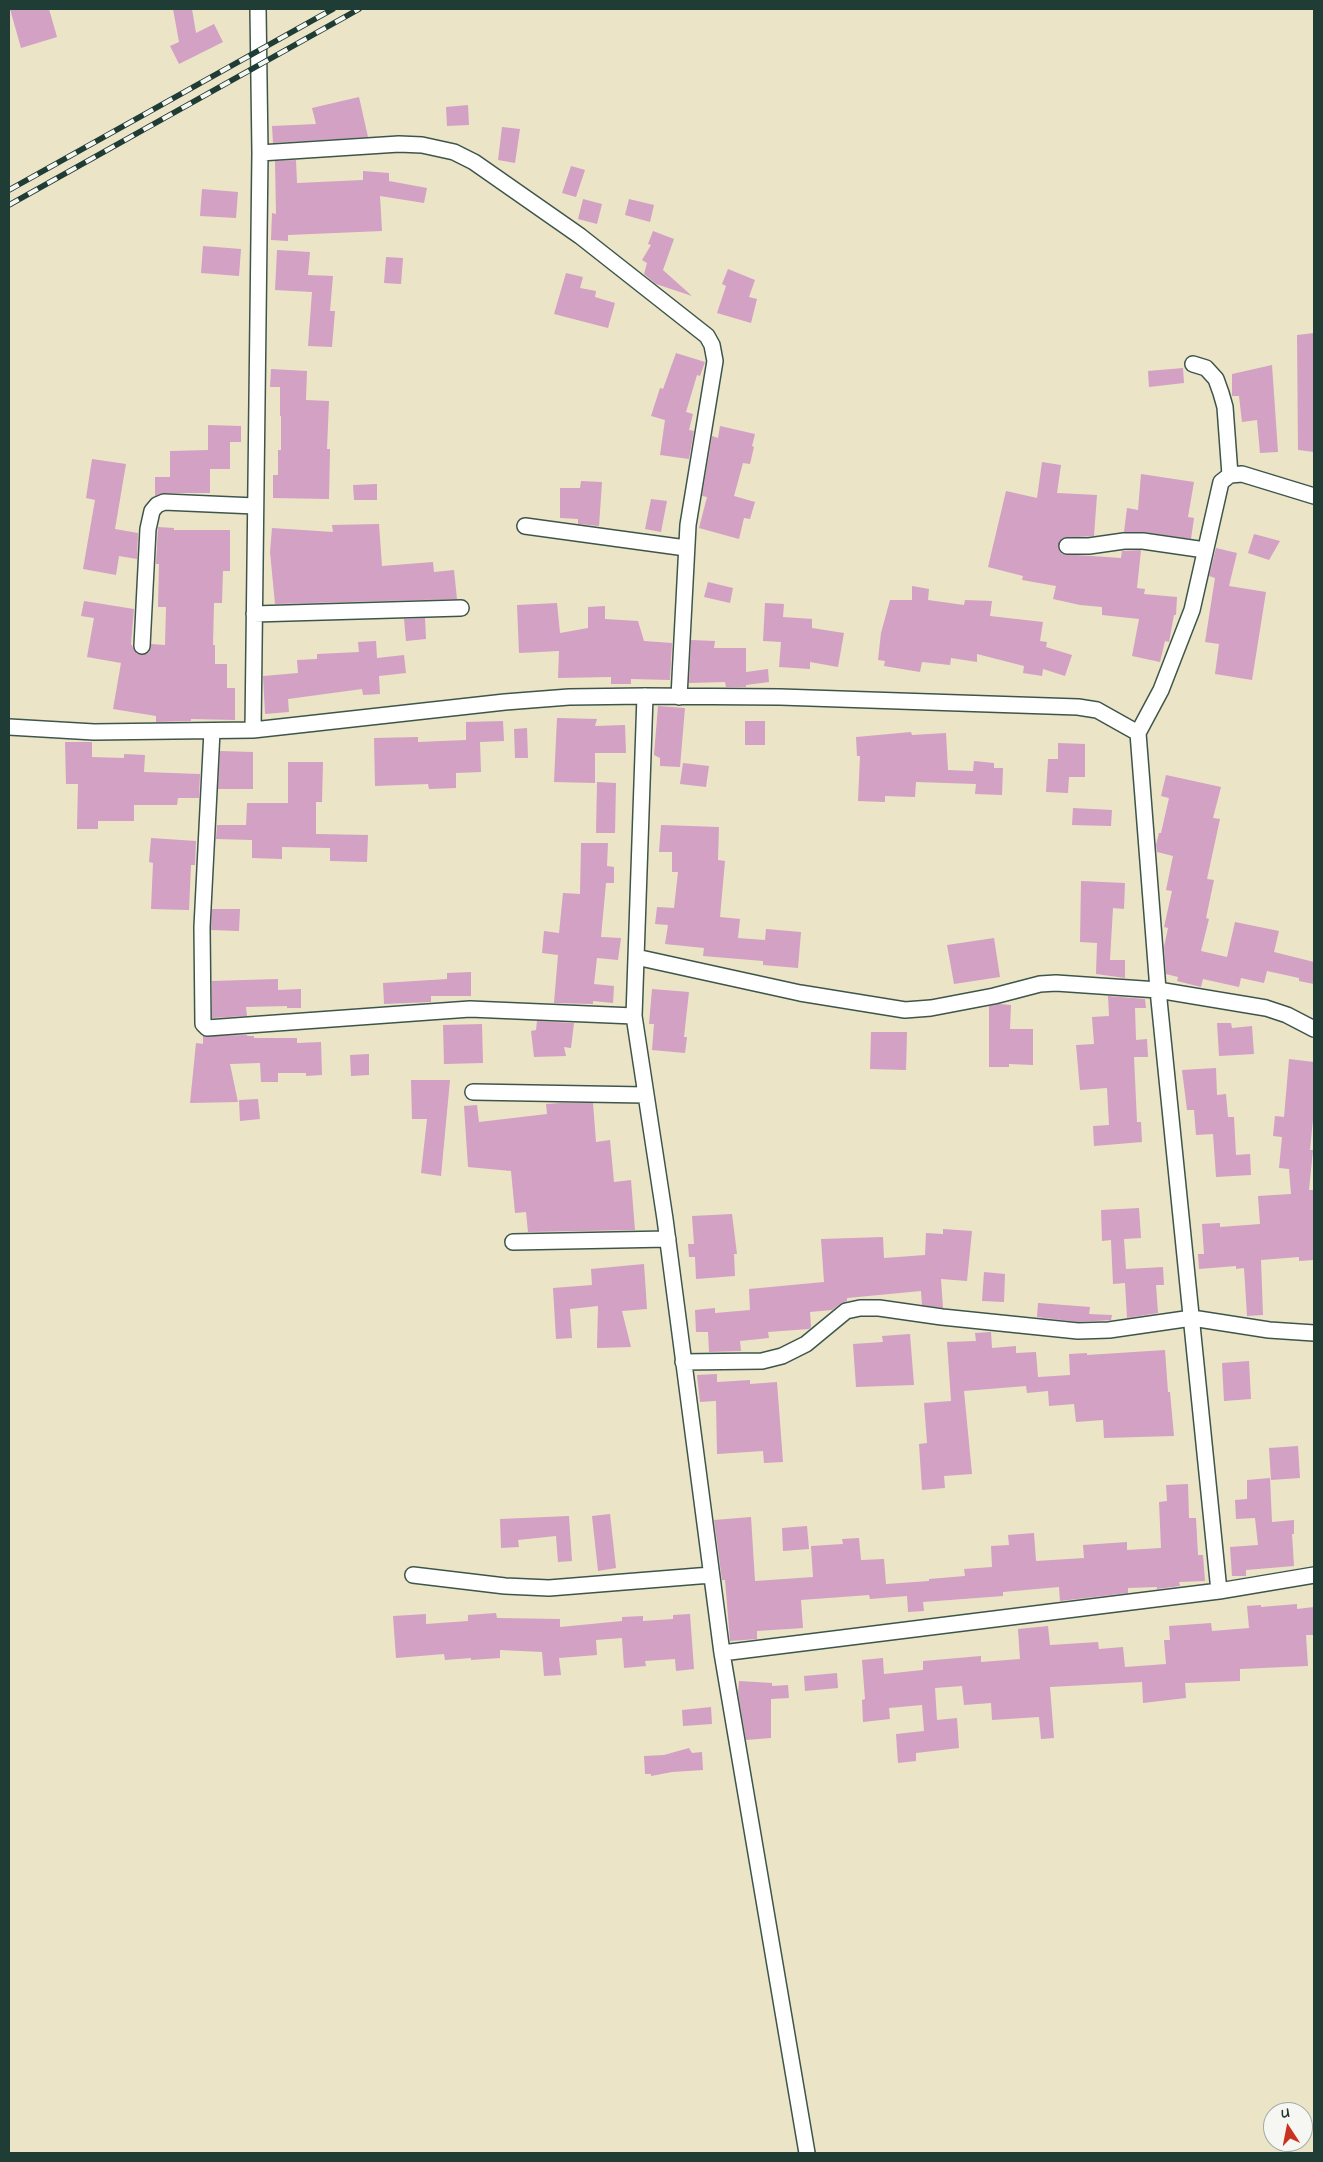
<!DOCTYPE html>
<style>
body{margin:0}
#map{position:relative;width:1323px;height:2162px;overflow:hidden;background:#ebe4c7;font-family:"Architects Daughter",sans-serif}
canvas{display:block}
.frame{position:absolute;inset:0;border:10px solid #1f3d34;pointer-events:none}
.north{position:absolute;left:1263px;top:2102px;width:50px;height:50px;box-sizing:border-box;background:#f6f6f2;border:1px solid #a0aca6;border-radius:50%;rotate:349deg;font-size:14px;font-weight:700;line-height:20px;text-align:center;color:#1f3d34}
.north::after{content:'';display:block;margin:auto;width:18px;height:22px;background:#c8321e;clip-path:polygon(50% 0,100% 100%,50% 72%,0 100%)}
</style>
<div id="map">
<canvas width="1323" height="2162"></canvas>
<div class="frame"></div>
<div class="north">U</div>
</div>
<script>
const g = document.querySelector('canvas').getContext('2d');
g.lineJoin = 'round';
function fillPath(path, color) {
  g.fillStyle = color;
  g.fill(path, 'evenodd');
}
function poly(rows) {
  const path = new Path2D();
  for (const r of rows) {
    path.moveTo(r[0], r[1]);
    for (let i = 2; i < r.length; i += 2) path.lineTo(r[i], r[i + 1]);
  }
  return path;
}
function stroke(path, color, width, dash) {
  g.strokeStyle = color;
  g.lineWidth = width;
  g.lineCap = dash ? 'butt' : 'round';
  g.setLineDash(dash || []);
  g.stroke(path);
}
fillPath(poly([
 [10,9,49,9,57,37,21,48],
 [173,9,192,9,196,33,214,24,223,42,179,64,170,46,179,42],
 [359,97,368,137,273,143,272,126,316,124,312,108],
 [468,105,469,125,447,126,446,107],
 [502,127,520,129,515,163,498,160],
 [296,160,297,183,363,180,363,171,389,173,389,181,427,188,424,203,380,196,382,231,288,235,288,241,271,240,272,213,276,214,275,161],
 [571,166,585,170,576,197,562,193],
 [202,189,238,192,236,218,200,216],
 [583,199,602,204,597,224,578,219],
 [629,199,654,205,650,222,625,215],
 [653,231,674,239,663,270,692,296,656,284,644,274,647,263,642,260,651,245,648,244],
 [203,246,241,249,239,276,201,273],
 [277,250,310,252,308,275,333,276,330,311,335,311,332,347,308,346,312,292,275,290],
 [386,257,403,258,401,284,384,283],
 [728,269,755,280,749,297,757,299,751,323,717,313,726,286,722,284],
 [566,273,583,277,580,288,596,291,595,297,615,303,608,328,554,314],
 [1314,333,1314,452,1298,450,1297,335],
 [676,353,705,362,700,376,697,375,686,412,693,414,689,430,694,431,689,459,660,455,665,420,651,416,660,388,663,389],
 [1272,365,1278,452,1260,453,1257,420,1242,422,1239,396,1232,396,1232,374],
 [1183,368,1184,383,1149,387,1148,371],
 [271,369,307,371,306,400,329,401,327,449,330,449,329,499,273,498,273,475,278,475,278,450,281,450,281,416,280,416,280,387,270,387],
 [208,425,241,426,241,442,230,442,230,469,210,469,210,493,164,493,155,496,155,477,170,477,170,451,208,450],
 [720,426,755,434,752,446,754,447,750,464,743,463,734,496,755,502,750,519,744,518,739,539,699,528,707,497,702,496,712,436,718,438],
 [92,459,126,464,115,529,138,533,137,559,119,556,116,575,83,569,95,500,86,498],
 [1042,462,1061,465,1057,493,1097,495,1094,536,1063,538,1058,546,1062,554,1121,558,1122,551,1141,550,1137,588,1145,589,1144,594,1177,597,1176,615,1174,615,1169,642,1165,641,1160,662,1132,656,1139,619,1102,615,1102,607,1080,605,1053,599,1056,586,1022,580,1023,576,988,567,1006,491,1037,498],
 [1141,474,1194,482,1188,517,1194,518,1191,539,1144,532,1124,532,1127,508,1138,510],
 [581,481,602,482,599,526,578,524,578,519,560,518,560,488,580,488],
 [377,484,377,500,354,500,353,485],
 [651,499,667,501,661,532,645,529],
 [379,524,382,566,433,562,434,572,454,570,457,599,275,604,270,552,272,528,333,532,332,525],
 [158,527,174,528,174,530,230,530,230,571,223,571,222,603,214,603,213,645,215,645,215,664,227,664,227,688,235,688,235,720,191,719,191,721,156,722,156,716,113,709,121,663,87,657,94,618,81,616,84,601,134,609,131,644,137,654,147,654,150,651,151,644,165,645,166,607,158,607,159,564,156,564],
 [1254,534,1280,541,1269,560,1248,553],
 [1216,548,1237,553,1229,586,1266,592,1252,680,1215,674,1219,644,1205,642,1215,578,1209,576],
 [708,582,733,588,730,603,704,597],
 [912,586,929,589,928,600,964,605,965,600,992,601,990,616,1043,622,1040,641,1047,642,1046,647,1072,655,1065,676,1043,669,1042,676,1023,673,1024,666,977,654,977,662,951,658,950,665,922,662,920,672,884,666,885,661,878,660,881,633,890,600,912,600],
 [557,603,560,633,588,628,588,607,605,606,605,619,638,621,644,641,672,643,670,680,631,679,631,684,611,684,611,677,558,678,559,651,519,653,517,605],
 [765,603,784,604,783,617,812,619,812,628,844,633,838,667,810,662,810,669,779,667,781,642,763,641],
 [425,618,426,639,406,641,404,619],
 [691,640,715,641,714,648,746,648,746,672,768,669,769,682,746,685,746,687,726,687,725,682,689,683],
 [376,641,377,658,404,655,406,673,379,676,380,694,363,695,362,689,288,699,289,712,265,714,263,676,298,673,297,660,317,659,317,654,359,652,358,642],
 [658,706,685,708,680,767,660,766,660,758,654,755],
 [557,718,597,719,595,726,625,725,626,753,595,753,595,783,554,782],
 [503,721,504,741,480,742,481,772,456,773,456,788,429,789,428,784,375,786,374,738,418,737,418,742,466,740,466,722],
 [745,721,765,721,765,745,745,745],
 [527,728,528,758,515,758,514,729],
 [911,732,912,735,946,733,948,770,973,771,974,761,994,763,994,768,1003,768,1002,795,975,794,976,784,916,782,915,797,885,796,885,802,858,801,860,756,857,756,856,737],
 [65,742,92,742,92,757,124,758,124,754,145,755,144,772,200,774,199,798,178,798,177,805,134,805,134,821,98,821,98,829,77,829,78,784,66,784],
 [1058,743,1085,744,1085,777,1069,777,1068,793,1046,792,1048,759,1058,759],
 [220,751,253,752,253,789,218,789],
 [288,762,323,762,322,802,316,802,316,834,368,835,367,862,330,861,330,848,282,847,282,859,252,858,252,840,216,839,217,825,246,825,247,803,288,803],
 [683,763,709,766,706,787,680,784],
 [1166,775,1221,787,1213,818,1220,819,1207,879,1214,880,1206,918,1209,919,1201,951,1227,957,1235,922,1279,931,1274,952,1314,962,1314,984,1299,981,1299,978,1267,971,1264,983,1241,978,1239,987,1203,979,1201,987,1177,981,1178,977,1166,974,1164,947,1168,928,1164,927,1172,891,1166,890,1173,856,1157,852,1156,845,1159,833,1161,833,1169,798,1161,796],
 [597,782,616,783,615,833,596,833],
 [1073,808,1112,810,1111,826,1072,825],
 [661,825,719,827,718,860,725,861,720,917,740,919,738,938,765,940,766,929,801,932,798,968,763,965,763,961,703,956,704,948,665,944,668,925,655,924,657,907,674,908,678,872,672,872,672,852,659,852],
 [151,838,196,841,195,865,191,865,189,910,151,909,153,863,149,862],
 [581,843,608,843,607,866,614,867,614,883,606,883,601,937,621,938,618,960,597,958,594,984,614,986,613,1003,593,1001,593,1004,554,1003,558,955,542,953,544,931,559,933,563,893,580,894],
 [1081,881,1125,883,1124,909,1113,908,1110,960,1125,960,1125,978,1096,974,1097,943,1080,942],
 [212,909,240,909,239,931,211,930],
 [994,938,1000,977,954,984,947,945],
 [471,972,471,996,431,996,431,1002,384,1004,383,983,447,979,447,973],
 [278,979,278,990,301,989,301,1008,287,1008,287,1006,246,1007,247,1016,212,1018,212,981],
 [652,989,689,992,684,1037,687,1037,685,1053,652,1050,654,1024,649,1024],
 [1108,996,1145,999,1146,1008,1135,1008,1136,1040,1147,1039,1148,1057,1134,1057,1137,1122,1141,1122,1142,1142,1094,1146,1093,1126,1109,1125,1107,1088,1080,1090,1076,1045,1094,1044,1092,1017,1109,1016],
 [999,1004,1011,1005,1010,1029,1033,1029,1033,1065,1009,1064,1009,1067,989,1067,989,1006],
 [537,1021,574,1023,571,1048,564,1047,566,1056,534,1057,531,1031,536,1030],
 [1217,1023,1231,1023,1232,1028,1252,1026,1254,1054,1219,1056],
 [482,1024,483,1063,444,1064,443,1025],
 [871,1032,907,1032,906,1070,870,1069],
 [247,1035,247,1036,254,1036,254,1038,297,1038,297,1043,321,1042,322,1075,306,1076,306,1073,278,1073,278,1082,261,1082,260,1063,230,1064,238,1102,190,1103,196,1043,203,1044,203,1036],
 [369,1054,369,1075,351,1076,350,1055],
 [1289,1059,1314,1062,1314,1109,1310,1150,1313,1150,1309,1190,1314,1190,1314,1260,1299,1261,1299,1257,1261,1260,1263,1315,1247,1316,1244,1268,1236,1269,1236,1266,1199,1269,1198,1254,1204,1254,1202,1224,1220,1223,1220,1227,1260,1224,1258,1196,1291,1194,1289,1169,1279,1168,1282,1137,1273,1136,1275,1116,1284,1117],
 [1216,1068,1217,1095,1226,1094,1228,1117,1234,1117,1236,1155,1250,1154,1251,1175,1216,1177,1213,1134,1196,1135,1194,1110,1187,1110,1182,1070],
 [411,1080,450,1080,441,1176,421,1173,427,1119,412,1119],
 [258,1099,260,1119,240,1121,239,1100],
 [561,1103,593,1103,596,1142,610,1140,614,1182,631,1180,635,1230,528,1232,526,1212,515,1213,511,1171,468,1167,464,1106,477,1105,479,1122,547,1114,546,1104],
 [1139,1208,1141,1238,1124,1239,1126,1269,1163,1267,1164,1285,1156,1285,1158,1313,1127,1318,1125,1283,1113,1284,1111,1240,1102,1241,1101,1210],
 [732,1214,737,1254,734,1254,735,1276,696,1279,695,1257,689,1257,688,1244,694,1244,692,1216],
 [943,1229,972,1231,967,1281,941,1279,943,1308,922,1305,921,1291,847,1298,847,1301,840,1304,832,1310,810,1312,811,1327,809,1329,768,1332,769,1338,740,1341,741,1351,709,1352,708,1332,696,1332,695,1310,715,1308,715,1313,750,1310,749,1289,824,1282,821,1239,883,1237,884,1258,925,1255,926,1233,943,1234],
 [644,1264,647,1309,622,1311,631,1347,597,1348,598,1306,570,1309,572,1338,556,1339,553,1288,592,1285,591,1269],
 [984,1272,1005,1274,1004,1302,982,1301],
 [1038,1303,1090,1307,1089,1314,1112,1315,1111,1320,1078,1322,1037,1317],
 [991,1332,992,1348,1016,1346,1016,1353,1036,1352,1038,1377,1070,1375,1069,1354,1087,1353,1087,1355,1165,1350,1168,1392,1170,1392,1174,1436,1104,1438,1103,1420,1076,1422,1074,1404,1049,1406,1048,1391,1027,1393,1026,1386,964,1391,972,1474,944,1476,945,1488,922,1490,919,1444,927,1443,924,1403,951,1401,947,1342,976,1341,975,1333],
 [910,1334,914,1385,856,1387,853,1344,883,1342,882,1336],
 [1249,1361,1251,1399,1224,1401,1222,1363],
 [717,1374,717,1382,750,1380,750,1384,777,1382,783,1462,764,1463,763,1451,717,1454,716,1401,700,1402,697,1375],
 [1298,1446,1300,1478,1271,1480,1269,1448],
 [1270,1478,1272,1522,1294,1520,1294,1534,1292,1534,1294,1566,1246,1570,1246,1576,1232,1576,1230,1547,1258,1545,1255,1518,1236,1519,1235,1500,1247,1499,1247,1480],
 [1188,1484,1189,1518,1196,1518,1198,1555,1203,1555,1205,1581,1179,1582,1180,1586,1157,1589,1157,1587,1128,1588,1128,1593,1060,1601,1059,1587,1003,1592,1003,1596,923,1602,924,1611,908,1612,907,1596,870,1599,869,1595,801,1600,803,1628,757,1631,757,1639,730,1641,725,1580,722,1580,714,1520,751,1517,755,1581,813,1577,811,1546,843,1544,842,1539,859,1538,861,1560,884,1559,886,1584,929,1581,929,1579,965,1576,964,1569,992,1567,991,1546,1009,1545,1008,1535,1034,1533,1036,1561,1084,1558,1083,1545,1127,1542,1127,1550,1161,1548,1159,1502,1167,1501,1166,1485],
 [610,1514,616,1568,598,1571,592,1516],
 [569,1516,572,1561,558,1562,556,1536,518,1540,519,1547,501,1548,500,1519],
 [807,1526,809,1549,783,1551,782,1528],
 [1297,1604,1297,1609,1314,1607,1314,1635,1306,1635,1308,1666,1240,1669,1240,1681,1185,1683,1186,1698,1143,1703,1142,1682,1050,1687,1054,1738,1041,1739,1039,1717,992,1720,991,1703,964,1705,962,1686,935,1688,937,1720,957,1718,959,1748,916,1753,916,1761,898,1763,896,1734,924,1731,922,1705,889,1708,890,1719,863,1722,862,1700,865,1699,862,1660,883,1658,884,1674,923,1670,923,1661,981,1656,981,1662,1020,1659,1018,1629,1048,1626,1050,1645,1098,1642,1099,1649,1123,1647,1125,1667,1166,1664,1164,1640,1170,1640,1169,1626,1211,1623,1212,1631,1249,1628,1247,1606,1261,1605,1261,1607],
 [496,1613,497,1618,560,1619,560,1627,622,1621,622,1617,643,1616,643,1621,673,1619,673,1615,690,1614,694,1669,676,1671,675,1659,645,1661,646,1666,624,1668,622,1638,596,1640,597,1655,559,1658,561,1675,544,1676,542,1652,500,1650,500,1658,471,1660,471,1658,445,1660,444,1654,396,1658,393,1616,426,1614,426,1624,468,1621,468,1615],
 [837,1673,838,1688,805,1691,804,1676],
 [739,1681,772,1683,772,1686,788,1685,789,1698,771,1699,771,1738,746,1740,738,1693],
 [711,1707,712,1724,683,1726,682,1710],
 [689,1748,692,1753,702,1752,703,1770,672,1772,651,1776,651,1774,645,1774,644,1756,664,1755]
]), '#d2a1c4');
const street = poly([
 [258,9,260,153,253,730,505,702,569,697,645,696,780,697,1078,707,1097,710,1138,733,1161,690,1192,610,1221,482,1230,475,1242,474,1314,496],
 [260,153,399,144,422,145,454,152,474,162,580,236,707,336,712,345,715,361,688,525,679,697],
 [1193,364,1206,368,1216,379,1221,393,1225,407,1230,475],
 [525,526,686,548],
 [1067,546,1089,546,1124,541,1143,541,1205,550],
 [254,614,461,608],
 [142,646,148,529,152,511,157,505,164,502,255,506],
 [645,696,634,1016,665,1219,722,1653,807,2153],
 [9,727,94,732,253,730],
 [212,731,202,927,203,1024,207,1028,470,1009,634,1016],
 [636,957,800,993,905,1010,931,1008,994,996,1040,984,1056,983,1158,990,1266,1008,1287,1015,1314,1029],
 [473,1092,645,1095],
 [513,1242,668,1239],
 [683,1362,762,1361,782,1356,806,1344,846,1311,860,1308,879,1308,942,1317,1078,1331,1109,1330,1192,1318,1269,1330,1314,1333],
 [413,1575,505,1586,549,1588,711,1575],
 [1219,1591,1314,1575],
 [722,1653,1219,1591,1158,990,1138,733]
]);
stroke(street, '#3e564a', 18);
stroke(street, '#fff', 15);
const rail = poly([
 [9,190,333,9],
 [9,205,359,9]
]);
stroke(rail, '#1f3d34', 5.5);
stroke(rail, '#f6f6f2', 4, [11]);
</script>
